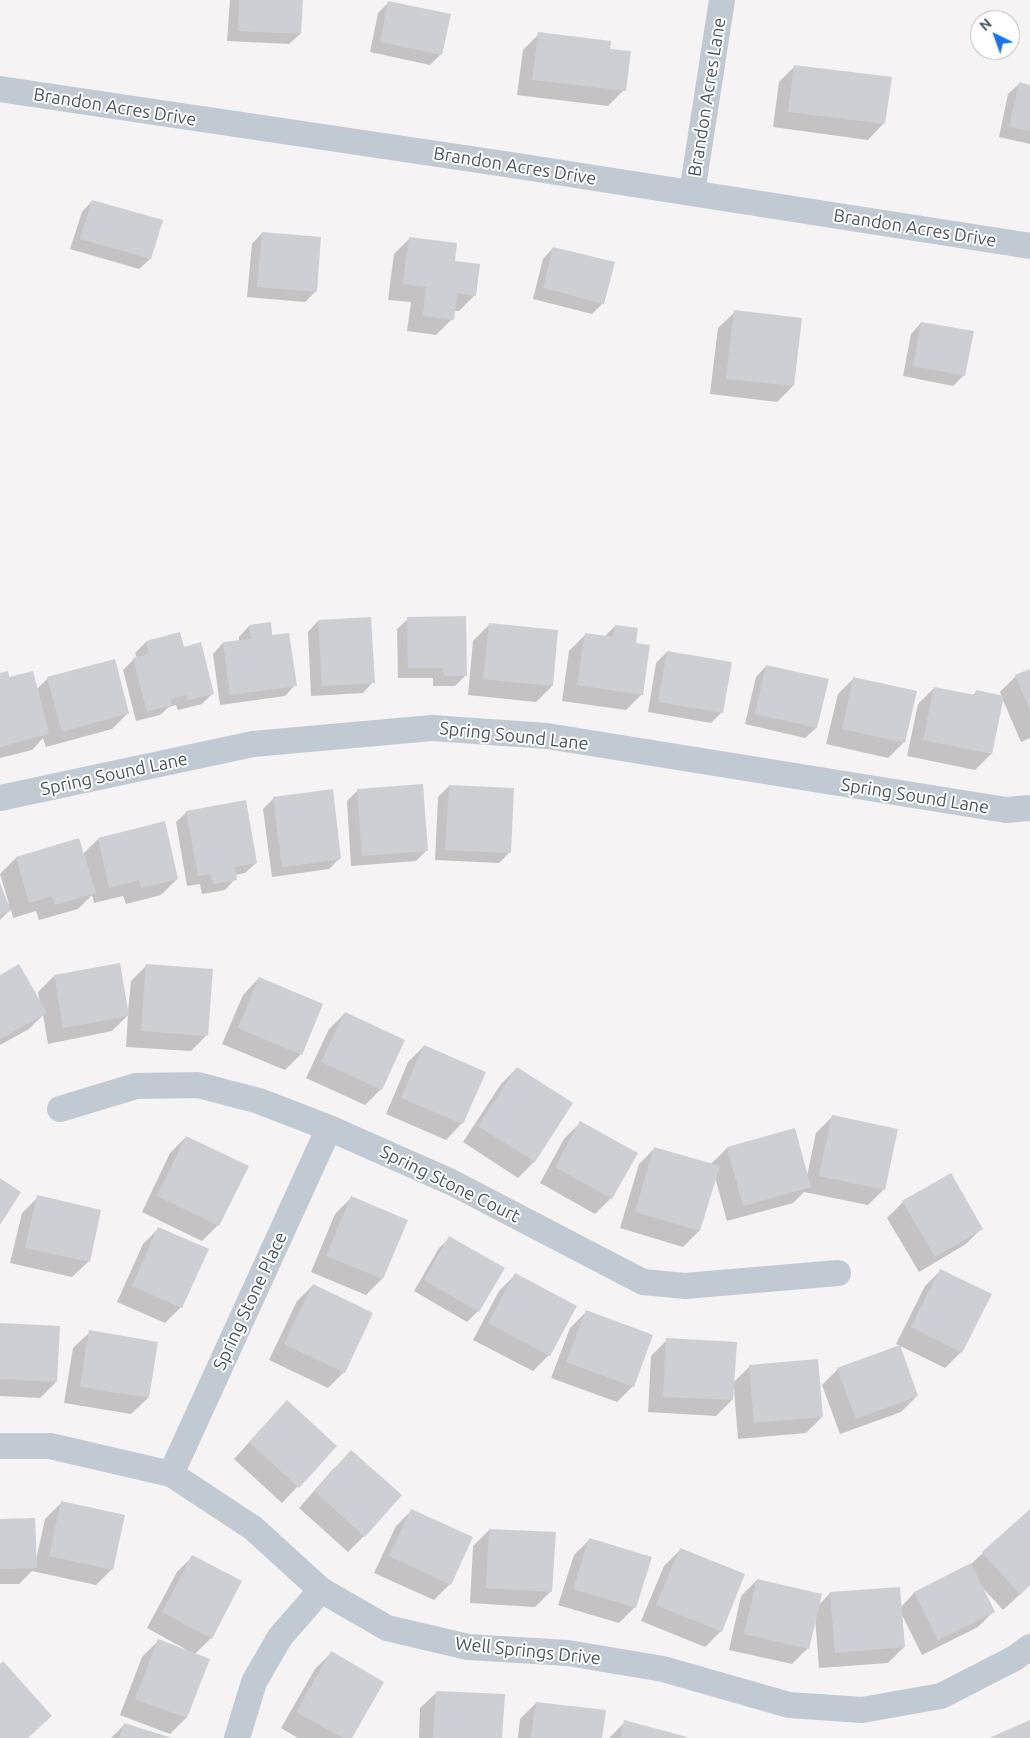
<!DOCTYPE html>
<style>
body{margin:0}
#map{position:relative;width:1030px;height:1738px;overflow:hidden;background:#f5f3f3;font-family:Ubuntu,sans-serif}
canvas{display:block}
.north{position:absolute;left:970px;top:10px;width:50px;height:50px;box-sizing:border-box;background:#fff;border:1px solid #b7bbc0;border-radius:50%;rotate:318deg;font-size:14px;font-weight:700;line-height:20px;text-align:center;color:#4a5661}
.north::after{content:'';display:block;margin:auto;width:18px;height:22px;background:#1a73e8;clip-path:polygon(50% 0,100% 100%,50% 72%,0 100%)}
</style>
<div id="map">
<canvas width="1030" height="1738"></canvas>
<div class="north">N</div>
</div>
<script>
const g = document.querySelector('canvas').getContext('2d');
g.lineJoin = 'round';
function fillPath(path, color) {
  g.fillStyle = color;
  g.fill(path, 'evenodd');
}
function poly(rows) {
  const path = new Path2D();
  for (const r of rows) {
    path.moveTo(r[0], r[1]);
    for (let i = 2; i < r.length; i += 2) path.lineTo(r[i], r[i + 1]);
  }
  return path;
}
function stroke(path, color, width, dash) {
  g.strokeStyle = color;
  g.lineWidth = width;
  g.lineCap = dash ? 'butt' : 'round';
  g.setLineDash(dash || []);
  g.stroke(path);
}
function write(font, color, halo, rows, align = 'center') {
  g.font = font + ' Ubuntu,sans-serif';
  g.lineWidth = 4;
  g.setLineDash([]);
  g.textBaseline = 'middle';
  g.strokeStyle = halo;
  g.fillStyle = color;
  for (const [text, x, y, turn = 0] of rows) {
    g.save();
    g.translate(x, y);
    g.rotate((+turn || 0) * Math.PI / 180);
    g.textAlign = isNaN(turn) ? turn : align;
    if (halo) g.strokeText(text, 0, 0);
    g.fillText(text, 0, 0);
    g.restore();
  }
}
fillPath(poly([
 [230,0,302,0,300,34,289,44,227,41],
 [389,2,441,54,430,65,370,52,378,13],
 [539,34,609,50,624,90,608,106,517,95,523,50],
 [795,66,884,123,868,140,773,127,779,82],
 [1019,84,1030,86,1030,144,999,137,1008,94],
 [92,201,150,259,139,269,70,249,82,212],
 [262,233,316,291,305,302,247,297,252,244],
 [410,238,454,262,475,295,459,311,453,311,452,319,436,335,407,331,411,302,388,300,394,254],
 [553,248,603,303,592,314,533,299,543,259],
 [735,312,801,319,793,386,777,402,710,394,718,328],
 [921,323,964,375,953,386,903,376,911,334],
 [408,619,466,675,455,686,433,686,433,678,398,678,397,629],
 [318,621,373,682,363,693,311,696,308,632],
 [489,625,552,686,536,702,468,695,473,641],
 [249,626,271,636,295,685,285,696,220,705,213,654,223,643,239,641,239,637],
 [615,626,634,644,642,694,626,710,562,701,569,651,585,635,604,637],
 [179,634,183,648,213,693,202,704,178,710,176,705,169,707,160,715,136,721,123,670,134,659,137,658,135,653,146,642],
 [667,652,722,712,711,723,648,712,656,663],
 [766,666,816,728,805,738,745,724,756,677],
 [1030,670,1030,738,1021,742,1002,698,991,754,975,770,907,756,918,704,934,688,972,696,976,692,1002,697,1000,692,1016,676],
 [0,674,36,690,48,678,128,713,112,729,46,747,43,738,32,750,0,758],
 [854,678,904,742,888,758,826,744,838,694],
 [449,786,510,852,499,863,435,860,438,797],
 [358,790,427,850,416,861,351,866,347,801],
 [274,798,340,858,329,869,272,877,263,809],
 [187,812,256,863,245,873,235,875,235,879,225,890,202,894,200,884,187,886,176,822],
 [98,839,177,879,161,895,126,904,123,896,94,903,92,895,78,909,39,920,36,911,13,918,11,909,0,920,0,886,7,905,9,904,0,874,16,858,83,854],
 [147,965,207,1035,191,1051,126,1047,128,1015,112,1031,48,1044,43,1015,29,1029,0,1045,0,976,40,1002,38,992,54,976,128,1012,131,981],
 [259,978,301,1054,285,1070,222,1044,243,995],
 [345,1013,381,1089,365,1105,306,1078,329,1029],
 [424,1046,484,1072,462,1123,446,1140,386,1114,408,1062],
 [517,1068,572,1104,534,1162,518,1178,463,1142,501,1084],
 [832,1117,884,1189,868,1205,804,1192,793,1203,727,1221,715,1177,699,1231,683,1247,620,1228,639,1164,655,1148,711,1164,727,1148,807,1176,816,1133],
 [580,1123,611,1198,595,1214,540,1183,564,1139],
 [186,1137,218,1225,202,1241,142,1212,170,1153],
 [38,1197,89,1261,72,1277,10,1263,22,1213],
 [351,1198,382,1279,366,1295,311,1272,335,1214],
 [903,1202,982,1228,966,1244,919,1272,887,1218],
 [159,1228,181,1307,165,1323,117,1302,143,1244],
 [450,1238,503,1269,478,1311,467,1322,414,1291,439,1248],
 [941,1270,961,1352,945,1368,896,1344,925,1286],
 [515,1275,575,1307,549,1355,533,1371,473,1340,499,1291],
 [313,1285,344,1372,328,1388,269,1360,297,1301],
 [586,1312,633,1386,617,1402,551,1378,570,1328],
 [0,1324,56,1382,40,1398,0,1396],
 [90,1332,148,1398,131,1414,64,1403,73,1348],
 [667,1340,733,1383,750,1366,822,1417,806,1433,738,1439,734,1389,733,1389,732,1400,716,1416,648,1412,651,1356],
 [838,1369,917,1396,901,1412,840,1434,822,1385],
 [271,1418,335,1446,282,1503,234,1459],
 [335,1467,364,1536,348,1552,299,1508],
 [61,1503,112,1569,96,1585,32,1571,19,1584,0,1584,0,1520,36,1560,45,1519],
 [412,1510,450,1584,434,1600,374,1573,396,1526],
 [1030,1510,1030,1585,1003,1610,982,1587,994,1611,978,1627,922,1655,902,1615,904,1647,888,1663,819,1668,815,1618,808,1648,792,1664,729,1650,741,1596,757,1580,818,1606,830,1593,901,1607,914,1593,971,1564],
 [489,1530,551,1591,535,1607,470,1603,473,1546],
 [590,1539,635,1607,619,1623,558,1605,574,1555],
 [680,1550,721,1631,705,1647,641,1621,664,1566],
 [193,1556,211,1638,195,1654,208,1659,186,1718,170,1734,120,1715,142,1657,158,1641,187,1651,187,1650,147,1628,177,1572],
 [331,1653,351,1738,298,1738,281,1728,315,1669],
 [437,1692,501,1738,419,1738,420,1708],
 [536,1703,601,1738,518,1738,520,1719],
 [625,1722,685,1738,609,1738],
 [125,1724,170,1738,111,1738]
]), '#0003');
fillPath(poly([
 [239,0,303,0,301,34,238,31],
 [388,1,451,14,442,55,380,42],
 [538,32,611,41,610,49,631,51,626,91,532,80],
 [794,65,892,77,885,124,788,112],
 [1019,82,1030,85,1030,131,1009,127],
 [92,200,163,220,151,259,80,239],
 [262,232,321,237,317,292,257,287],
 [409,237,457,243,455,261,480,264,476,296,457,293,454,320,423,316,426,287,403,284],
 [553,247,615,262,604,304,543,288],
 [734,310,802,318,794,386,726,379],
 [921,322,974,331,965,376,913,366],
 [466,616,467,676,444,676,443,668,408,668,407,617],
 [371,617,375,683,322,686,318,620],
 [271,622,272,635,289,633,297,686,230,695,223,642,251,639,249,625],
 [489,623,558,630,553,686,483,679],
 [615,625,638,628,636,643,650,645,643,695,577,685,585,633,613,637],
 [180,632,184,647,201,642,214,694,188,700,187,695,171,699,172,705,147,712,133,658,149,654,146,641],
 [667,651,732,662,723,713,658,702],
 [115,659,129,713,62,732,47,677],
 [766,665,829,679,817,728,755,714],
 [1030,669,1030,710,1015,675],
 [8,671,9,677,33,671,49,734,0,747,0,673],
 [853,677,917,691,905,743,842,729],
 [934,687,975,695,976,690,1004,696,992,754,923,740],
 [423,784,428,851,362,856,357,789],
 [449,785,514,788,511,853,445,850],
 [333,789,341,859,282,867,273,797],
 [246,800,257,863,235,867,237,880,213,884,211,874,198,876,186,811],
 [165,821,178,879,141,888,139,880,109,888,98,838],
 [79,838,96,893,55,905,52,896,29,903,16,857],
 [0,883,11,911,0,915],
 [120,963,129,1016,63,1028,54,975],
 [19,964,47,1013,0,1039,0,975],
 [146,964,213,969,208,1036,141,1031],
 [259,977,323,1004,302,1055,238,1028],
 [345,1012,405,1040,382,1090,321,1062],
 [424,1045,486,1072,463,1124,401,1098],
 [517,1067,573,1103,535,1162,478,1126],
 [832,1115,898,1129,885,1190,819,1176],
 [580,1121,638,1153,612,1199,555,1167],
 [795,1128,811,1187,743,1206,727,1147],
 [186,1136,249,1166,219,1226,157,1196],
 [654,1147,720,1166,700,1231,635,1212],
 [951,1173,983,1229,935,1257,902,1201],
 [0,1178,21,1192,0,1225],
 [37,1195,101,1210,90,1262,25,1248],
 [351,1196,408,1220,383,1279,326,1256],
 [158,1227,209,1249,182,1308,132,1286],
 [449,1236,505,1268,479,1312,424,1280],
 [940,1269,992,1294,962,1353,911,1327],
 [515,1273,577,1306,550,1356,488,1323],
 [313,1284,373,1313,345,1373,284,1344],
 [586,1310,653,1335,634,1387,566,1362],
 [0,1323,60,1326,57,1382,0,1379],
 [89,1330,158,1342,149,1398,80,1387],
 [666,1338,737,1342,733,1400,663,1397],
 [900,1345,918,1396,856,1419,837,1368],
 [818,1359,823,1417,754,1423,749,1365],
 [287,1400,337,1446,299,1488,249,1442],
 [351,1450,402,1495,365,1537,314,1491],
 [61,1501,125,1515,113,1570,49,1556],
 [411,1509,473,1537,451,1585,389,1556],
 [1030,1509,1030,1585,1020,1595,982,1552],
 [35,1518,37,1568,0,1569,0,1519],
 [489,1529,556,1532,552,1592,486,1588],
 [589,1538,652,1557,636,1608,573,1589],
 [680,1548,745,1574,722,1632,656,1605],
 [192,1555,242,1581,212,1639,162,1612],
 [971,1563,995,1612,938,1640,914,1592],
 [757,1579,822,1594,809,1649,744,1634],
 [900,1587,905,1647,835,1653,830,1592],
 [158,1639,210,1659,187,1718,135,1699],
 [331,1651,384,1682,352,1738,343,1738,296,1712],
 [3,1661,52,1716,28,1738,0,1738,0,1664],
 [436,1691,505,1694,502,1738,433,1738],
 [536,1702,606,1710,602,1738,531,1738],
 [624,1720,687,1737,687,1738,620,1738],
 [1030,1720,1030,1738,989,1738],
 [124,1723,172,1738,119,1738]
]), '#cdcfd5');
stroke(poly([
 [0,89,505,164,1030,246],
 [692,193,722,0],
 [0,798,253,744,432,728,547,736,1006,810,1030,808],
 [60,1109,136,1086,198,1085,259,1101,329,1128,451,1182,643,1282,685,1286,838,1273],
 [0,1446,50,1446,171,1474,253,1528,321,1590,387,1628,468,1647,568,1653,663,1669,789,1705,862,1710,941,1696,1015,1658,1030,1647],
 [171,1474,329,1128],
 [237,1738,254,1682,280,1637,321,1590]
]), '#c1cad2', 26);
write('18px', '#4a5661', '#fff', [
 ["Brandon Acres Lane",707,97,-81],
 ["Brandon Acres Drive",115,107,9],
 ["Brandon Acres Drive",515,166,9],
 ["Brandon Acres Drive",915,228,9],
 ["Spring Sound Lane",514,736,6],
 ["Spring Sound Lane",114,774,-12],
 ["Spring Sound Lane",915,796,9],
 ["Spring Stone Court",450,1184,26],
 ["Spring Stone Place",250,1301,-65],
 ["Well Springs Drive",528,1651,6]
]);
</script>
